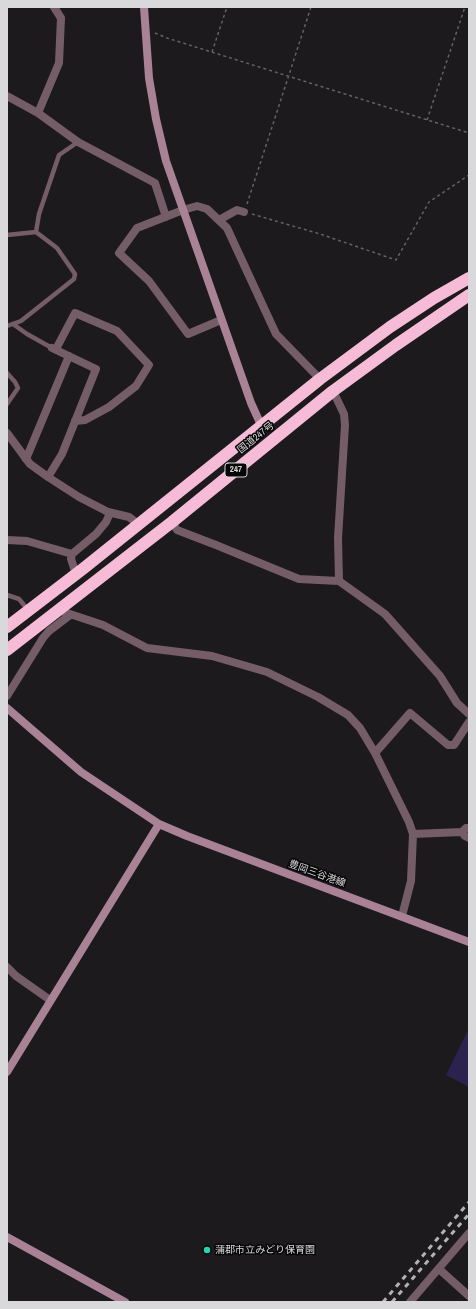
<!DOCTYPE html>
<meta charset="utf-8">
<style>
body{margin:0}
#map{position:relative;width:476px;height:1309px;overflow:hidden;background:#1d1a1d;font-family:"Archivo Narrow",sans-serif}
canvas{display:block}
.frame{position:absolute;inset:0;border:8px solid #d9d8da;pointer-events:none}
</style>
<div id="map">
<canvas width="476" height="1309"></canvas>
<div class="frame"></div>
</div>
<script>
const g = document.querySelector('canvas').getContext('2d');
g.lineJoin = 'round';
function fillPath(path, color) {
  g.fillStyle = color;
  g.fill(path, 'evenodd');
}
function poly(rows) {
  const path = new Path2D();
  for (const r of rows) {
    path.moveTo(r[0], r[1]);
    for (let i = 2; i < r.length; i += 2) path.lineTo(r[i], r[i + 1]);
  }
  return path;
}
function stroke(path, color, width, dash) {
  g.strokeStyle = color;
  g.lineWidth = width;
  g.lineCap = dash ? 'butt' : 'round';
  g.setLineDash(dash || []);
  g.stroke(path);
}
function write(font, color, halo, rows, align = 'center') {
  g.font = font + ' "Archivo Narrow","Noto Sans JP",sans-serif';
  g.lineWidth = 3;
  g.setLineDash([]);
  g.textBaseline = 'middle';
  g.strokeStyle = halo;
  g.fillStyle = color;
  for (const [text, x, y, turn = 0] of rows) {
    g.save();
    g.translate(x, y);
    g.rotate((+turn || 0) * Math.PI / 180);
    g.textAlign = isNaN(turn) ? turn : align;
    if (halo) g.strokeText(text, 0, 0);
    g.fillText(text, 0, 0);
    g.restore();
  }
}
fillPath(poly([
 [469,1028,469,1087,446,1075]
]), '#2b224e');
stroke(poly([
 [155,33,167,38,469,133],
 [212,52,227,7],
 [427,120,465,7],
 [247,204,311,7],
 [252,214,320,234,396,260,429,202,469,175]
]), '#646265', 1.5, [3, 3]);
stroke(poly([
 [7,235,36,232,39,214,59,155,78,142],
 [13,324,27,334,52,348],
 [7,326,21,321,74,279,75,274,57,248,36,232],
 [7,373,15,382,18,388,7,404],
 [7,595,19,599,28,610]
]), '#755d68', 4.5);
stroke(poly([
 [7,96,38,113,78,142,155,183,166,217],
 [38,113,59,63,61,18,54,7],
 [219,220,237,210,244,212],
 [221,320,188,334,149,281,119,253,137,228,183,210,197,206,207,209,227,228,276,334,320,379],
 [56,349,75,313,117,331,149,365,136,386,109,407,85,420,75,421],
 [333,391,344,414,345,425,338,538,339,581],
 [7,433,30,464,48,477,79,497,108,512,129,517,138,524],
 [26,459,69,356],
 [48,477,62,454,96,369,52,348],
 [172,522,177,530,216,545,299,579,339,581,385,614,440,676,457,703,469,714],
 [7,540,27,541,72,554],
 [76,574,71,559,72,554,96,534,106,522,110,513],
 [58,610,103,625,147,648,212,656,267,672,318,697,348,715,360,728,375,753,409,822,413,834,411,881,402,916],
 [7,696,43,638,49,631,70,615],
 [375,753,410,713,448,745,454,745,469,722],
 [462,832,465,836,469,838],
 [413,834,462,832,466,828,469,828],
 [7,967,16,976,50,1000],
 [439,1269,469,1296],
 [410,1302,469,1233]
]), '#755d68', 8);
stroke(poly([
 [144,7,149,78,156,119,166,161,251,403,261,425],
 [7,708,81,772,159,824,187,836,469,942],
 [7,1072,159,824],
 [7,1237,125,1302]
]), '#a98395', 8);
stroke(poly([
 [7,627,84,568,320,379,390,327,434,298,469,278],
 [7,650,172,522,333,391,396,345,469,295]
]), '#f6bbd6', 12);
stroke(poly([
 [383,1302,469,1202],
 [392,1302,469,1214]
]), '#b3b2b4', 3, [5, 5]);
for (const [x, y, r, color] of [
 [207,1250,4,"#26d5ae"]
]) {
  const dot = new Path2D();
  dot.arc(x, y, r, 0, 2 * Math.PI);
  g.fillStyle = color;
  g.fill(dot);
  stroke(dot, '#070607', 1.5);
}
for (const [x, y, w] of [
 [236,470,22]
]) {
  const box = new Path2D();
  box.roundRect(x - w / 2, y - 7, w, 14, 3);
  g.fillStyle = '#070607';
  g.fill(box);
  stroke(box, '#d9d8da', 1);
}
write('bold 9px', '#d9d8da', null, [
 ["247",236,470]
]);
write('10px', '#d9d8da', '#070607', [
 ["国道247号",256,438,-39],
 ["豊岡三谷港線",317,874,20]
]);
write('10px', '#d9d8da', '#070607', [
 ["蒲郡市立みどり保育園",215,1250]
], 'left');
</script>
